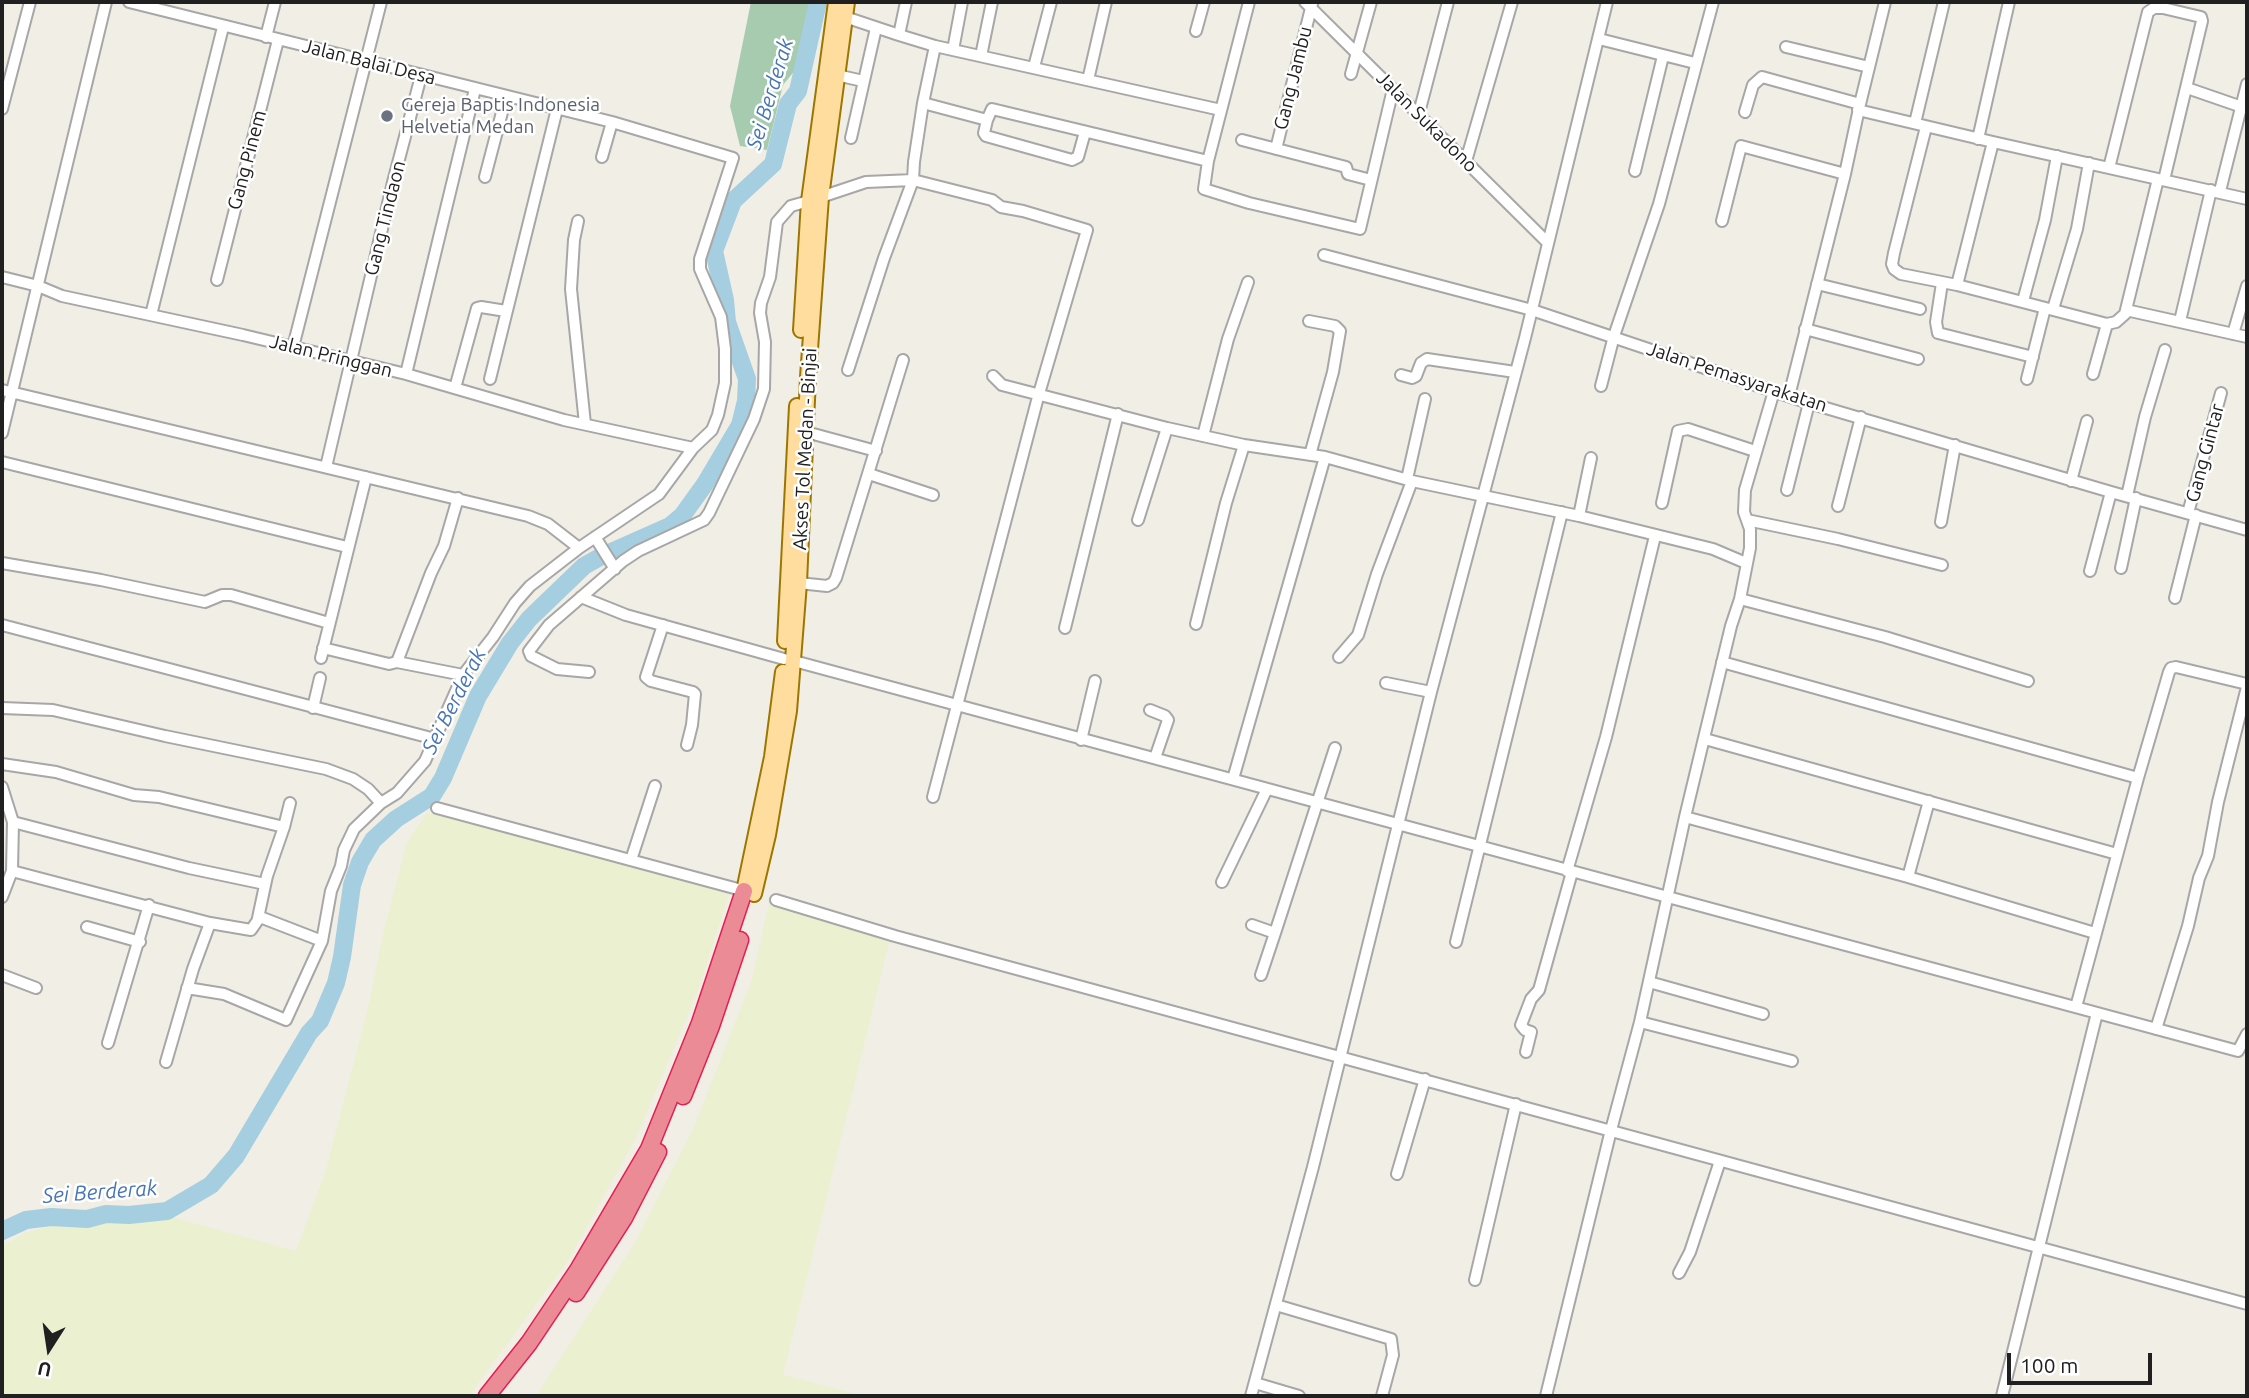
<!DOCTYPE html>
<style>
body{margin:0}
#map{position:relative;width:2249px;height:1398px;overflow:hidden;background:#f1eee6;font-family:Ubuntu,sans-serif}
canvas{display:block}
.frame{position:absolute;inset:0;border:4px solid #202020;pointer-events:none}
.north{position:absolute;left:14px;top:1314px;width:70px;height:70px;-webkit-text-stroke:5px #fff;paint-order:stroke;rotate:192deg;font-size:19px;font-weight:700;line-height:28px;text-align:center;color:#202020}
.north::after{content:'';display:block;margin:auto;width:24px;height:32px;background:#202020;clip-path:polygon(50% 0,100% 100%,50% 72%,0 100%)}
.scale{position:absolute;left:2007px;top:1353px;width:145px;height:32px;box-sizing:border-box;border:4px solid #202020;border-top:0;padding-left:9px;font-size:21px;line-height:24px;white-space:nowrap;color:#202020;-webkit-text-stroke:5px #fff;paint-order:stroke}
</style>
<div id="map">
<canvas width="2249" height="1398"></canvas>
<div class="frame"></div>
<div class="north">U</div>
<div class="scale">100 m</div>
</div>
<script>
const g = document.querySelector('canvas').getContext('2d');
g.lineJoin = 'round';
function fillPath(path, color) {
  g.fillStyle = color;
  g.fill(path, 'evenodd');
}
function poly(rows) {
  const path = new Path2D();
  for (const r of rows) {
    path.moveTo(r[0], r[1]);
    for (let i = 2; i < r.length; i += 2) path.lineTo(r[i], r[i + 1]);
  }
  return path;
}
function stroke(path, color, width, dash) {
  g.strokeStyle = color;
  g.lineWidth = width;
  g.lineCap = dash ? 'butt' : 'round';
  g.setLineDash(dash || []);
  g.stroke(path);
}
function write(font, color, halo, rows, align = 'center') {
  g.font = font + ' Ubuntu,sans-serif';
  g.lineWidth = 5;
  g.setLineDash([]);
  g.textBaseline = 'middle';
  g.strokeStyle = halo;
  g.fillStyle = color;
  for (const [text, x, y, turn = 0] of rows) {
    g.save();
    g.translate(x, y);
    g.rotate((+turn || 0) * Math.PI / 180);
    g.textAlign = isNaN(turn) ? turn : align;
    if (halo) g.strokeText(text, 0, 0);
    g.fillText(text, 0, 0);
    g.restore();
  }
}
fillPath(poly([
 [427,813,730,892,698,991,636,1138,568,1261,469,1396,2,1396,2,1246,24,1233,58,1224,108,1224,168,1216,296,1251,326,1170,369,1003,384,930,407,842],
 [769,904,891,935,783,1375,865,1396,536,1396,634,1244,693,1129,751,982]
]), '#ebf0d1');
fillPath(poly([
 [751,2,812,2,796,69,783,85,767,150,740,146,730,106]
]), '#a6cbaf');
stroke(poly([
 [2,1231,26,1220,51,1217,87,1219,106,1214,129,1215,167,1211,211,1185,236,1156,309,1033,320,1021,336,983,342,957,352,885,360,862,373,840,396,819,432,796,443,778,478,696,510,643,529,619,584,566,600,557,670,526,682,516,705,484,740,425,746,401,747,379,727,322,725,300,714,251,733,201,773,164,788,104,798,91,818,2]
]), '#a5cee0', 18);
const minor = poly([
 [129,2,612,122,733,158,700,259,700,269,721,317,725,349,725,383,718,415,712,430,693,448,659,494,579,548,530,586,515,603,493,637,463,675,425,761,397,793,381,803,354,829,344,850,341,866,331,891,322,941,286,1020,224,994,187,988],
 [906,2,899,35,935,46,1221,110],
 [1249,2,1208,161,1204,189,1249,203,1360,229,1393,89],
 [1305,2,1548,243],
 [845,17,899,35],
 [1196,31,1204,2],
 [266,37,275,2],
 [1599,39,1695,63],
 [1786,47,1869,67],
 [953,50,962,2],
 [981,56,992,2],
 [1034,67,1051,2],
 [832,74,863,81],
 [1351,74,1371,2],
 [1088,80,1106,2],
 [2187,88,2242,107],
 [923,103,987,120,992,109,1208,161],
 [2,109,30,2],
 [1858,110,1993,142,2247,199],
 [1745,112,1753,85,1762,77,1860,104],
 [1419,113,1448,2],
 [987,120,984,133,986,136,1072,160,1078,157,1085,132],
 [1915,123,1944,2],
 [1926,127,1894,253,1892,264,1894,269,1901,274,1957,285,2107,324,2116,322,2125,314,2158,179],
 [851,138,876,28],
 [1978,139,2009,2],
 [1242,140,1346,167,1348,174,1371,180],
 [1276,149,1312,4],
 [602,157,612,122],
 [1466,161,1512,2],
 [2109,168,2148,12,2154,8,2163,8,2201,17,2202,21,2164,180],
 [1635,171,1663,56],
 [485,177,506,97],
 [2220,191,2247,84],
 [821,197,866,182,913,180,992,200,1001,207,1023,211,1087,230,1038,397,933,797],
 [578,221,574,240,571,289,585,424],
 [1722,221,1741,146,1845,174],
 [1324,255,1532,310,1809,403,2111,492,2247,530],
 [2,277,38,286,62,296,243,335,406,374,564,420,693,448],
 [217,280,278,40],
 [1942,283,1936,322,1938,333,2033,357],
 [1817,284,1920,309],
 [1957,285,1993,142],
 [2023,301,2045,220,2057,156],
 [2053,309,2077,229,2089,163],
 [2126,310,2247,337],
 [151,315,223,27],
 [1309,321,1335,326,1340,331,1333,372,1310,455],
 [2180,321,2211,190],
 [1805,329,1918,359],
 [2233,334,2247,286],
 [293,347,381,2],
 [848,370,884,258,913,180,914,162,923,103,935,46],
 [406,374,475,89],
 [2093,374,2107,324],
 [1401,375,1412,378,1416,376,1421,363,1427,359,1515,372],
 [993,376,1002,385,1167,428,1244,445,1325,457,1412,481,1579,516,1713,549,1746,563],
 [490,379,557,109],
 [2027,379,2045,308],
 [1601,386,1614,336,1659,204,1713,2],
 [455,388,477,308,481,307,506,311],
 [2,390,528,516,548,524,579,548],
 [1789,396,1845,174,1860,104,1885,2],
 [806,432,876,451],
 [2,433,106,2],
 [1203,436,1228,339,1248,282],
 [2,462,347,547],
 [326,467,393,182,421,76],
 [869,474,933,495],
 [1407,479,1425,399],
 [2071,481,2087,421],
 [1787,490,1809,403],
 [2127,496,2145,417,2165,350],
 [1662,503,1678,431,1688,429,1755,451],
 [1838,506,1861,417],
 [2188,513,2221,393],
 [1579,516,1591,458],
 [1138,520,1167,428],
 [1747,520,1838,539,1942,565],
 [1941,522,1955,445],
 [595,537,615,569],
 [2,563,101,580,205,602,222,595,231,595,329,623],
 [2121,568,2136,498],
 [2090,571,2111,492],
 [799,583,827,586,833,583,836,578,903,360],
 [581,597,626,615,784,659],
 [2175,598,2196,515],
 [1740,599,1885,637,2028,681],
 [1196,624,1226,503,1244,445],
 [2,625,435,739],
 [663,625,646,677,651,681,693,692,695,694,692,725,687,745],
 [1065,628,1118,414],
 [323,648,389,664,397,662,463,675],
 [1339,657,1358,635,1377,574,1412,481],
 [321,658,366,477],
 [794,661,2238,1051,2247,1034],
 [397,662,431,573,444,546,458,498],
 [1722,662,2138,778],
 [589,672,557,669,531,656,529,651,549,625,623,561,638,551,704,520,709,513,754,419,764,389,765,342,760,313,761,303,770,277,777,222,791,206,809,201],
 [1386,683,1431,692],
 [2,708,53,710,165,736,326,769,353,779,368,789,381,803],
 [313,708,320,678],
 [1150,710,1165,716,1168,720,1155,758],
 [1705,739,2117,854],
 [1081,740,1095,681],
 [2,764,56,772,134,795,159,797,284,827,267,876,258,918],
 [1233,779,1325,457],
 [2,787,13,822,12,871,2,897],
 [437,808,749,892],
 [1685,817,1908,877,2095,933],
 [13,822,189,868,265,884],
 [284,827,290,803],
 [631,860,655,786],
 [12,871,210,923,251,930,260,917,322,941],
 [1567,871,1606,737,1655,536],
 [1908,877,1929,801],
 [1222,882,1267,789],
 [776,900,895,936,2247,1304],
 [1252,925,1275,933,1335,748],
 [87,927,140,942],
 [1456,942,1562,512],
 [2,975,36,988],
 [1261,975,1275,933],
 [1649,982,1763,1014],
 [2076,1007,2138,778,2169,672,2171,668,2176,667,2247,684],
 [1640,1022,1792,1061],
 [2156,1029,2188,926,2199,878,2208,856,2218,802,2247,687],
 [108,1043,149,905],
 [1526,1052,1531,1032,1525,1030,1521,1025,1531,999,1539,990,1572,872],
 [166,1062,193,969,210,923],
 [1397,1174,1425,1079],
 [1679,1273,1690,1252,1720,1161],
 [1475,1280,1516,1104],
 [1276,1305,1391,1339,1393,1355,1382,1396],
 [1255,1383,1299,1396],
 [1251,1396,1313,1167,1431,692,1525,338,1607,2],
 [1546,1396,1611,1130,1640,1022,1685,817,1731,626,1740,599,1750,548,1750,529,1744,512,1745,490,1774,391],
 [2002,1396,2097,1013]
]);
const major = poly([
 [801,330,809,201,836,2],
 [785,641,797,406],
 [744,891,772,757,783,672],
 [754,894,768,835,789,711,799,583,808,377,821,197,847,2]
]);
const highway = poly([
 [683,1096,711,1026,740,940],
 [576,1293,624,1218,658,1152],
 [487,1396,529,1343,578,1270,649,1149,700,1023,744,891]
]);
stroke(minor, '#a7a7a7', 14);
stroke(major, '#9d7600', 18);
stroke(highway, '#e31f52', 19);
stroke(minor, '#fff', 10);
stroke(major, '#ffdd9e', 14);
stroke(highway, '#eb8b95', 16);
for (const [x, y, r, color] of [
 [387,116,7,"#6b7280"]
]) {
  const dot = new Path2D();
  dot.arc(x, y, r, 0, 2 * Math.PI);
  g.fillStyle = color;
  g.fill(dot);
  stroke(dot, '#fff', 2.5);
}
write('19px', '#202020', '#fff', [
 ["Jalan Balai Desa",369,62,14],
 ["Gang Jambu",1293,78,-76],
 ["Jalan Sukadono",1427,122,45],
 ["Gang Pinem",247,160,-75],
 ["Gang Tindaon",385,218,-76],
 ["Jalan Pringgan",331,356,14],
 ["Jalan Pemasyarakatan",1737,377,18],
 ["Akses Tol Medan - Binjai",805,449,-87],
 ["Gang Gintar",2205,453,-75]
]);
write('19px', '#5b616d', '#fff', [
 ["Gereja Baptis Indonesia",401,105],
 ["Helvetia Medan",401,127]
], 'left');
write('italic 21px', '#4775b5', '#fff', [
 ["Sei Berderak",770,94,-73],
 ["Sei Berderak",454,701,-63],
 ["Sei Berderak",100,1192,-4]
]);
</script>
